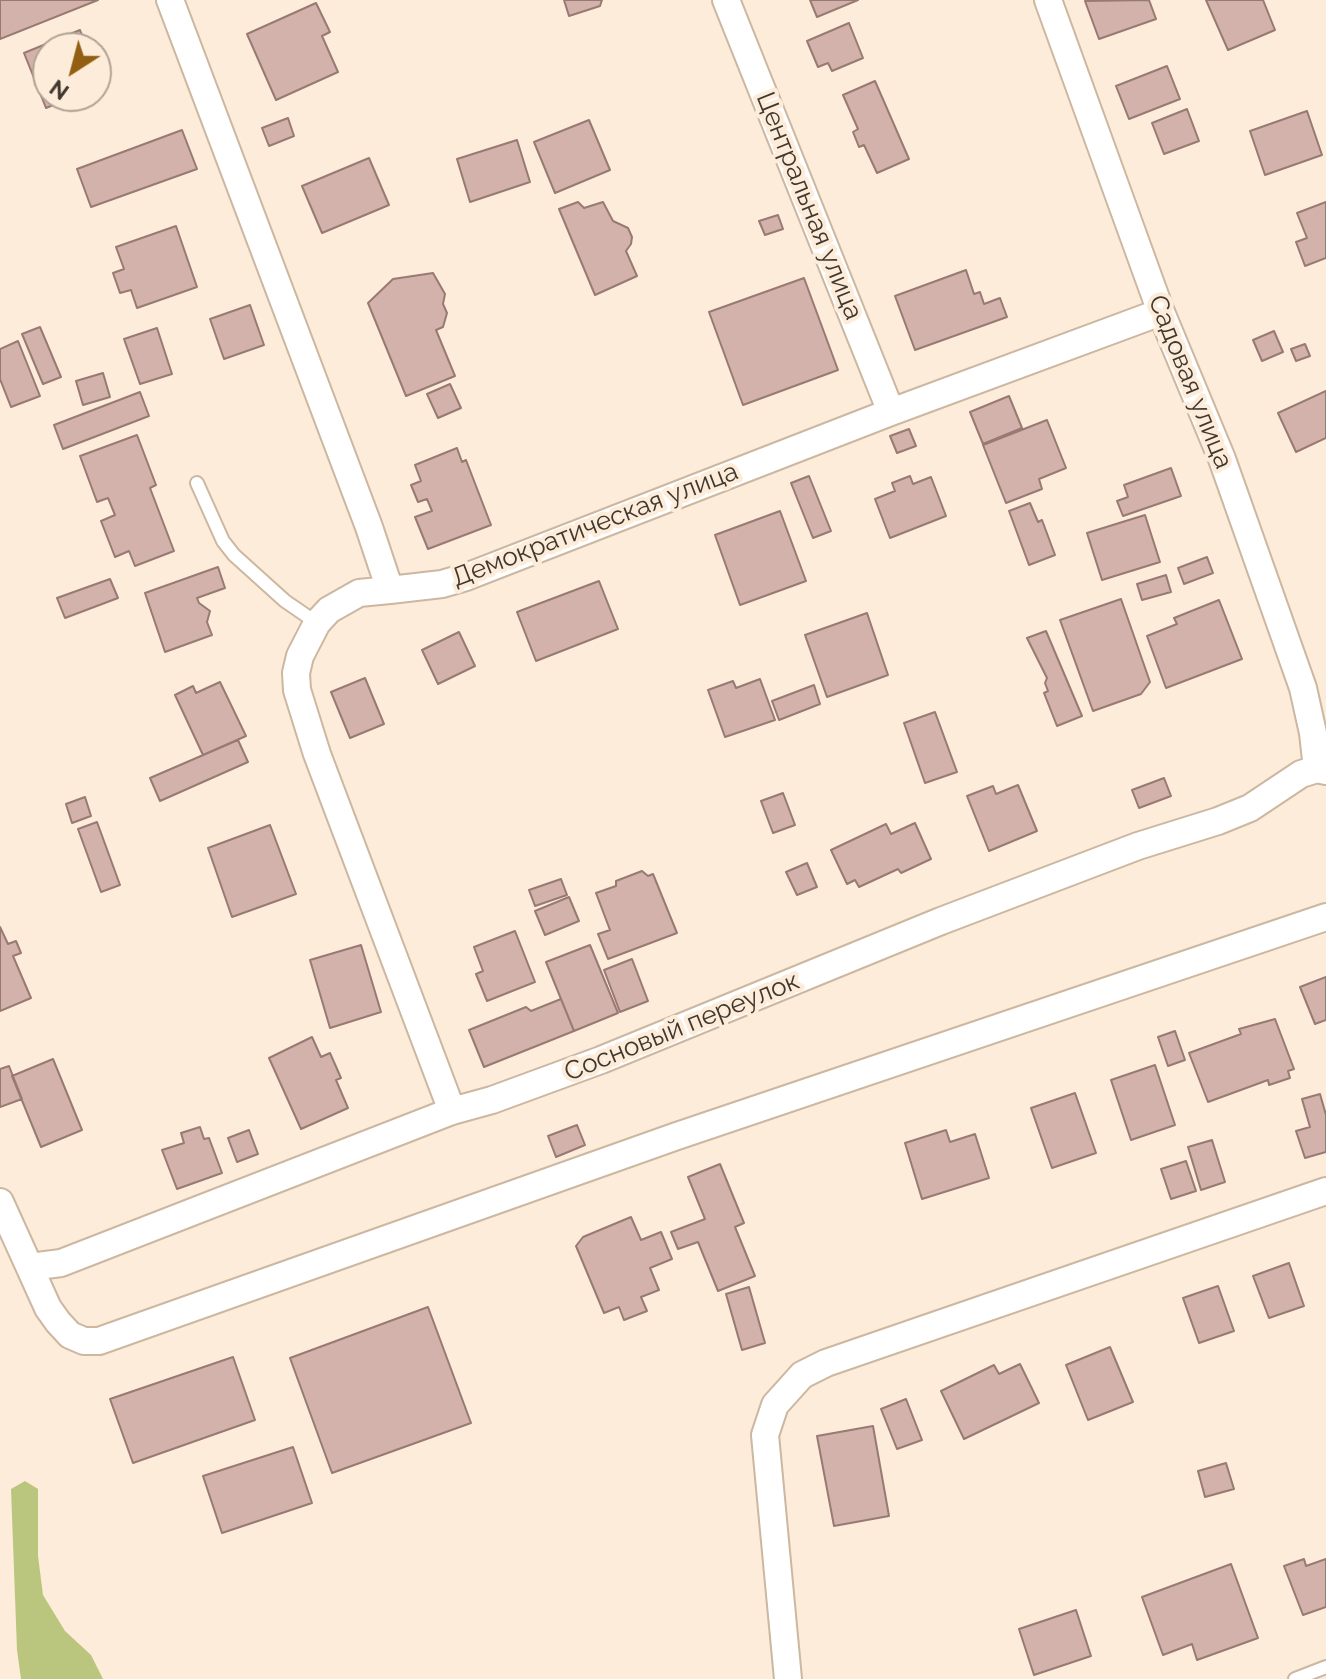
<!DOCTYPE html>
<meta charset="utf-8">
<style>
body{margin:0}
#map{position:relative;width:1326px;height:1679px;overflow:hidden;background:#fdecd9;font-family:Raleway,sans-serif}
canvas{display:block}
.north{position:absolute;left:32px;top:32px;width:80px;height:80px;box-sizing:border-box;background:#fdecd9;border:2px solid #b1a495;border-radius:50%;rotate:216deg;font-size:22px;font-weight:700;line-height:32px;text-align:center;color:#40372e}
.north::after{content:'';display:block;margin:auto;width:28px;height:36px;background:#935f13;clip-path:polygon(50% 0,100% 100%,50% 72%,0 100%)}
</style>
<div id="map">
<canvas width="1326" height="1679"></canvas>
<div class="north">N</div>
</div>
<script>
const g = document.querySelector('canvas').getContext('2d');
g.lineJoin = 'round';
function fillPath(path, color) {
  g.fillStyle = color;
  g.fill(path, 'evenodd');
}
function poly(rows) {
  const path = new Path2D();
  for (const r of rows) {
    path.moveTo(r[0], r[1]);
    for (let i = 2; i < r.length; i += 2) path.lineTo(r[i], r[i + 1]);
  }
  return path;
}
function stroke(path, color, width, dash) {
  g.strokeStyle = color;
  g.lineWidth = width;
  g.lineCap = dash ? 'butt' : 'round';
  g.setLineDash(dash || []);
  g.stroke(path);
}
function write(font, color, halo, rows, align = 'center') {
  g.font = font + ' Raleway,sans-serif';
  g.lineWidth = 8;
  g.setLineDash([]);
  g.textBaseline = 'middle';
  g.strokeStyle = halo;
  g.fillStyle = color;
  for (const [text, x, y, turn = 0] of rows) {
    g.save();
    g.translate(x, y);
    g.rotate((+turn || 0) * Math.PI / 180);
    g.textAlign = isNaN(turn) ? turn : align;
    if (halo) g.strokeText(text, 0, 0);
    g.fillText(text, 0, 0);
    g.restore();
  }
}
fillPath(poly([
 [25,1481,38,1489,38,1556,43,1595,65,1631,91,1655,103,1679,21,1679,17,1650,11,1489]
]), '#bac57e');
const building = poly([
 [0,0,98,0,0,39,0,0],
 [564,0,602,0,600,6,569,16,564,0],
 [810,0,858,0,817,17,810,0],
 [1149,0,1156,19,1099,39,1085,1,1149,0],
 [1206,0,1263,0,1275,30,1228,50,1206,0],
 [316,3,330,32,322,36,338,72,276,100,247,34,316,3],
 [849,23,863,58,832,71,828,63,818,67,807,41,849,23],
 [80,30,87,48,48,48,48,96,75,96,46,108,24,53,80,30],
 [1167,66,1180,99,1129,119,1116,86,1167,66],
 [875,81,909,159,877,173,864,145,859,147,853,132,858,129,843,95,875,81],
 [1187,109,1199,141,1164,154,1152,123,1187,109],
 [1307,111,1322,155,1265,175,1250,131,1307,111],
 [288,118,294,136,269,146,262,128,288,118],
 [589,120,610,170,555,193,534,142,589,120],
 [182,130,197,169,91,207,77,169,182,130],
 [517,140,530,182,470,202,457,159,517,140],
 [369,158,389,205,322,233,302,186,369,158],
 [578,202,584,208,603,202,613,221,628,228,632,237,631,244,626,251,637,276,595,295,559,209,578,202],
 [1326,202,1326,258,1305,266,1296,242,1307,238,1297,213,1326,202],
 [778,215,783,229,765,235,759,221,778,215],
 [176,226,197,287,137,308,131,290,120,293,113,273,124,269,116,247,176,226],
 [966,270,974,294,980,292,984,304,1000,298,1007,317,915,350,895,296,966,270],
 [433,273,445,294,443,304,447,313,443,327,436,330,455,376,406,396,368,303,393,279,433,273],
 [804,278,838,370,743,405,709,312,804,278],
 [250,305,264,345,224,359,210,319,250,305],
 [40,327,61,377,43,384,22,334,40,327],
 [157,328,172,374,140,384,124,339,157,328],
 [1274,331,1283,352,1262,361,1253,340,1274,331],
 [18,341,40,396,11,407,0,379,0,349,18,341],
 [1305,344,1310,356,1296,361,1291,349,1305,344],
 [103,373,110,397,83,405,76,381,103,373],
 [450,384,461,408,438,418,427,394,450,384],
 [1326,391,1326,438,1296,452,1278,413,1326,391],
 [140,392,149,416,63,449,54,425,140,392],
 [1009,396,1022,428,983,444,970,412,1009,396],
 [1047,420,1066,468,1039,479,1042,489,1006,503,983,445,1047,420],
 [909,429,916,446,897,453,890,436,909,429],
 [137,435,156,485,150,488,174,551,135,566,129,551,115,557,101,521,115,515,108,498,97,502,80,456,137,435],
 [457,448,462,462,466,460,491,525,428,549,415,517,432,511,427,499,418,502,411,485,421,481,415,465,457,448],
 [1171,468,1181,496,1123,516,1117,501,1128,497,1124,485,1171,468],
 [809,476,831,531,813,538,791,483,809,476],
 [910,476,913,484,931,477,946,516,890,538,875,499,895,491,892,483,910,476],
 [1030,503,1038,522,1042,520,1055,555,1029,565,1009,511,1030,503],
 [780,511,806,581,740,605,715,535,780,511],
 [1145,515,1160,562,1102,580,1087,533,1145,515],
 [1207,557,1213,573,1184,584,1178,568,1207,557],
 [218,567,225,588,197,598,199,603,210,611,207,622,212,635,165,652,145,593,218,567],
 [1166,575,1171,592,1142,600,1137,584,1166,575],
 [110,579,118,598,65,618,57,598,110,579],
 [599,581,618,629,536,661,517,612,599,581],
 [1121,599,1150,682,1141,694,1093,711,1060,620,1121,599],
 [1219,600,1242,659,1166,688,1147,636,1177,624,1174,618,1219,600],
 [867,613,888,675,827,697,805,635,867,613],
 [1046,631,1082,716,1057,726,1044,693,1048,691,1045,683,1047,678,1027,638,1046,631],
 [459,632,475,666,438,684,422,650,459,632],
 [365,678,384,724,350,738,331,692,365,678],
 [760,679,775,720,725,737,708,690,733,681,736,688,760,679],
 [220,682,246,736,203,755,175,695,193,686,196,693,220,682],
 [814,685,820,704,779,720,772,701,814,685],
 [935,712,957,772,925,783,904,723,935,712],
 [238,740,248,762,160,801,150,778,238,740],
 [1164,778,1171,796,1139,808,1132,790,1164,778],
 [1018,785,1037,831,989,851,967,796,993,786,996,794,1018,785],
 [783,793,795,825,773,833,761,801,783,793],
 [85,797,91,816,72,823,66,804,85,797],
 [97,822,120,885,101,892,78,829,97,822],
 [915,823,931,859,901,873,898,869,859,887,855,880,847,884,831,850,886,824,891,834,915,823],
 [270,825,296,894,232,917,208,848,270,825],
 [807,863,817,887,797,895,786,872,807,863],
 [642,871,648,876,653,874,677,933,608,959,598,934,610,930,596,893,616,886,616,881,642,871],
 [561,879,567,895,535,906,529,890,561,879],
 [569,897,579,921,545,935,535,911,569,897],
 [0,927,8,944,16,941,21,953,13,956,31,998,0,1011,0,927],
 [515,931,535,982,487,1001,476,974,483,971,474,947,515,931],
 [361,945,381,1012,330,1028,310,960,361,945],
 [590,945,618,1013,574,1031,546,962,590,945],
 [632,959,648,1001,620,1012,604,970,632,959],
 [1326,977,1326,1020,1315,1024,1300,987,1326,977],
 [561,999,574,1031,484,1067,469,1030,526,1007,531,1011,561,999],
 [1275,1019,1294,1069,1288,1071,1290,1078,1269,1085,1268,1080,1208,1102,1189,1053,1241,1034,1239,1029,1275,1019],
 [1175,1031,1185,1060,1168,1066,1158,1037,1175,1031],
 [312,1037,321,1057,330,1053,341,1078,336,1080,348,1108,301,1129,269,1058,312,1037],
 [53,1059,82,1130,41,1147,12,1076,53,1059],
 [1155,1065,1175,1125,1131,1140,1111,1080,1155,1065],
 [9,1066,22,1099,0,1107,0,1069,9,1066],
 [1075,1093,1096,1153,1052,1168,1031,1108,1075,1093],
 [1320,1094,1326,1115,1326,1152,1305,1158,1296,1131,1310,1127,1302,1099,1320,1094],
 [577,1125,585,1145,556,1157,548,1136,577,1125],
 [200,1127,204,1139,209,1138,222,1173,177,1189,162,1150,184,1143,181,1133,200,1127],
 [249,1130,258,1154,237,1162,228,1138,249,1130],
 [946,1130,950,1142,975,1134,989,1178,922,1199,905,1143,946,1130],
 [1212,1140,1225,1182,1201,1190,1188,1147,1212,1140],
 [1186,1161,1196,1191,1171,1199,1161,1169,1186,1161],
 [720,1164,744,1223,735,1227,755,1276,718,1291,698,1242,678,1249,671,1232,705,1219,688,1177,720,1164],
 [631,1217,641,1240,661,1232,672,1259,650,1268,659,1290,641,1297,647,1311,624,1320,619,1307,604,1313,576,1246,583,1237,631,1217],
 [1289,1263,1304,1306,1269,1318,1253,1276,1289,1263],
 [1218,1286,1234,1331,1199,1343,1183,1298,1218,1286],
 [749,1287,765,1343,742,1350,726,1294,749,1287],
 [428,1307,471,1423,332,1473,290,1358,428,1307],
 [1110,1347,1133,1402,1088,1420,1066,1365,1110,1347],
 [233,1357,255,1420,133,1463,110,1399,233,1357],
 [1020,1364,1039,1403,964,1439,941,1391,994,1365,999,1374,1020,1364],
 [906,1399,922,1440,897,1449,881,1409,906,1399],
 [873,1426,889,1516,834,1526,817,1436,873,1426],
 [293,1447,312,1503,222,1533,203,1476,293,1447],
 [1226,1463,1234,1489,1205,1497,1198,1471,1226,1463],
 [1304,1559,1306,1566,1326,1559,1326,1607,1303,1615,1284,1566,1304,1559],
 [1231,1564,1258,1638,1197,1660,1192,1644,1163,1655,1142,1597,1231,1564],
 [1076,1610,1091,1656,1034,1675,1019,1629,1076,1610]
]);
fillPath(building, '#d2b2ab');
stroke(building, '#987a74', 2);
const lane = poly([
 [197,483,223,541,234,555,285,601,317,623],
 [1295,1679,1326,1667]
]);
const street = poly([
 [170,0,369,527,390,590,442,584,466,577,891,412,1161,312],
 [726,0,891,412],
 [1048,0,1161,312,1222,459,1303,688,1313,733,1317,769],
 [390,590,359,593,329,610,317,623,300,656,296,673,297,690,317,754,452,1111],
 [0,1202,48,1308,58,1322,70,1335,84,1341,99,1341,677,1136,1326,917],
 [30,1267,61,1263,452,1111,492,1100,601,1060,941,921,1138,846,1218,821,1250,808,1301,774,1317,769,1326,771],
 [788,1679,765,1435,775,1405,802,1375,826,1363,1326,1191]
]);
stroke(lane, '#ccb7a1', 16);
stroke(street, '#ccb7a1', 30);
stroke(lane, '#fff', 12);
stroke(street, '#fff', 26);
write('26px', '#40372e', '#fdecd9', [
 ["Центральная улица",809,206,68],
 ["Садовая улица",1190,382,68],
 ["Демократическая улица",595,525,-21],
 ["Сосновый переулок",682,1027,-22]
]);
</script>
